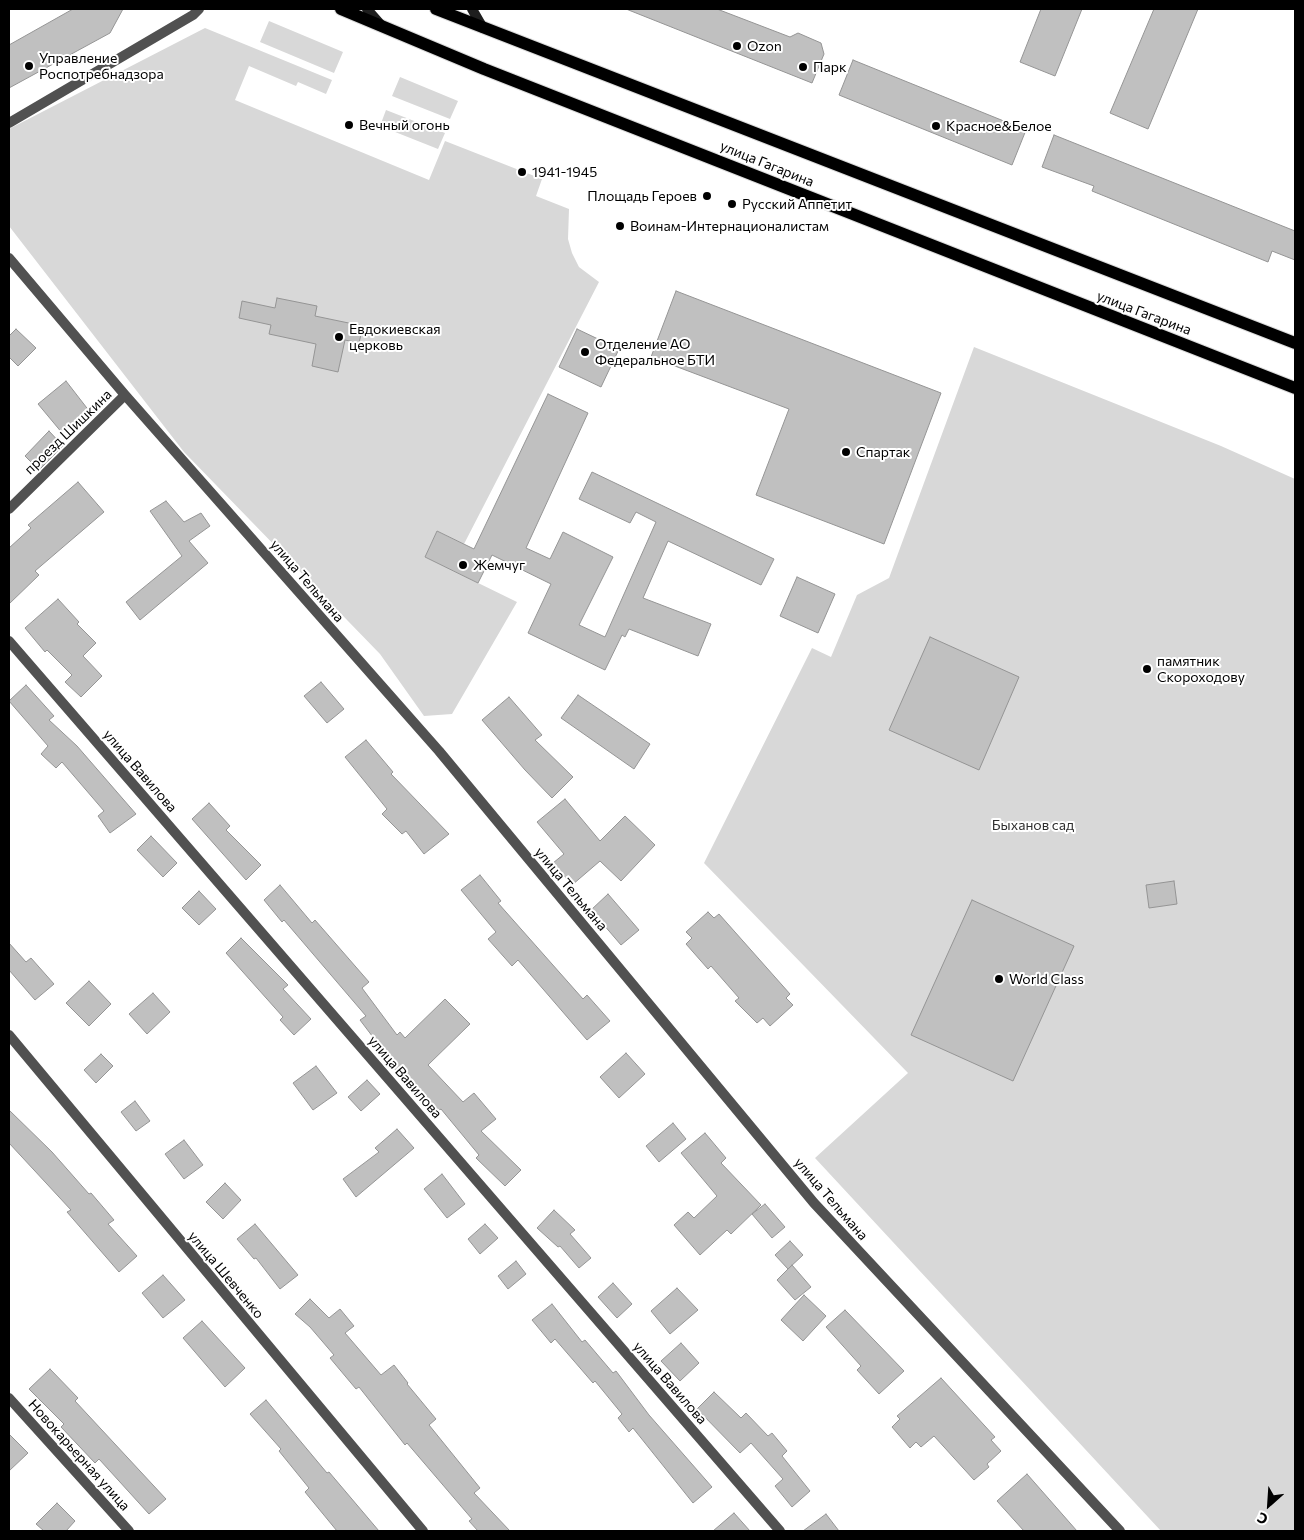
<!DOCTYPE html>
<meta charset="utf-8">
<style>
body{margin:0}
#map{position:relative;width:1304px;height:1540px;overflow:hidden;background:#fff;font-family:Commissioner,sans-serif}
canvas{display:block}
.frame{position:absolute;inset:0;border:10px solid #000;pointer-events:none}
.north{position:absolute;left:1244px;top:1480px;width:50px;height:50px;-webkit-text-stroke:4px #fff;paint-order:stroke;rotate:206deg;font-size:14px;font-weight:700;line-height:20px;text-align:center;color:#000}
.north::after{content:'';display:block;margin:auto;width:18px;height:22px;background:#000;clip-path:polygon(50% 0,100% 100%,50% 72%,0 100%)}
</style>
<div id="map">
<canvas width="1304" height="1540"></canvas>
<div class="frame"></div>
<div class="north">С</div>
</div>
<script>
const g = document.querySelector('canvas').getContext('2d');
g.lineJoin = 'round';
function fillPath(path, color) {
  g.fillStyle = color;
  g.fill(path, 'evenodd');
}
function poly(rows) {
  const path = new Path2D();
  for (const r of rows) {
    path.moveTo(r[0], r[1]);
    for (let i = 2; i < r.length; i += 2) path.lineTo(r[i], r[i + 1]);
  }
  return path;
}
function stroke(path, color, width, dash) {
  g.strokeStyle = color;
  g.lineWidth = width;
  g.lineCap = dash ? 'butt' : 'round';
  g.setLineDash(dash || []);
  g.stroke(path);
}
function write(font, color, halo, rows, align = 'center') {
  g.font = font + ' Commissioner,sans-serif';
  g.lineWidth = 4;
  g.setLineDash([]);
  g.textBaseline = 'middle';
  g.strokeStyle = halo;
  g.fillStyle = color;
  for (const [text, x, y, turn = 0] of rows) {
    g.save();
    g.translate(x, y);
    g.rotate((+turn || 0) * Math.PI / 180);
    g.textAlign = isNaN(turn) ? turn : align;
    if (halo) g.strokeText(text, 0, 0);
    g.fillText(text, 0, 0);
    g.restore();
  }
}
fillPath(poly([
 [269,21,343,52,334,73,260,42],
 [205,28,332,80,326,94,298,82,296,86,249,66,235,100,429,180,445,141,542,179,536,196,569,209,568,239,572,253,579,267,599,282,464,544,437,531,425,557,517,602,452,714,424,716,380,654,184,452,9,226,9,129],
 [400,77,458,101,450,119,392,96],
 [386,110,445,133,438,149,380,126],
 [974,347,1221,446,1295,479,1295,1531,1161,1531,815,1158,908,1073,704,863,812,648,831,657,857,595,889,578]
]), '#d8d8d8');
const building = poly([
 [73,9,123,9,110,33,9,88,9,45,73,9],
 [626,9,717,9,790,37,798,33,821,43,824,54,812,83,626,9],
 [1041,9,1082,9,1055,76,1020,62,1041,9],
 [1154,9,1198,9,1148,129,1110,113,1154,9],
 [853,60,1026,130,1012,165,839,95,853,60],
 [1054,135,1295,231,1295,260,1272,251,1268,262,1092,191,1094,186,1042,167,1054,135],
 [676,291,941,393,884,544,756,495,789,409,651,357,676,291],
 [277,298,317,306,315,316,363,326,359,343,345,340,338,372,312,366,316,344,269,334,271,325,239,318,242,301,275,308,277,298],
 [16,329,36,348,18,366,9,357,9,336,16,329],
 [577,329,619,349,601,387,559,367,577,329],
 [66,381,90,412,63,434,38,404,66,381],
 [548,394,588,413,526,548,550,559,563,532,613,557,579,625,605,637,656,522,636,512,630,523,579,499,592,472,774,559,761,585,668,541,643,598,711,624,698,656,629,629,625,637,622,635,605,670,528,633,551,584,492,555,478,583,425,557,437,531,474,549,548,394],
 [49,431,63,446,39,470,25,456,49,431],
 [78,482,104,512,35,571,39,575,9,604,9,548,31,528,28,525,78,482],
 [166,501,184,522,201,513,210,526,189,541,208,563,140,620,126,602,182,556,150,511,166,501],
 [797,577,835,594,818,633,780,616,797,577],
 [58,599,79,622,77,624,96,643,83,656,102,676,81,697,65,682,72,675,47,650,45,652,25,628,58,599],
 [930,637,1019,677,979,770,889,730,930,637],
 [321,682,344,709,327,723,304,696,321,682],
 [26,685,54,716,49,720,77,746,136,814,110,833,98,816,104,811,62,762,56,768,41,754,48,746,9,701,26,685],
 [578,695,650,744,634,769,561,718,578,695],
 [509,697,542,735,535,740,573,777,552,798,525,770,482,720,509,697],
 [366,740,393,772,391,774,449,834,424,854,406,831,402,834,382,814,387,809,345,757,366,740],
 [565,799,600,841,625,816,655,845,621,881,600,861,572,885,553,863,564,854,537,822,565,799],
 [209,803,230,826,226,830,261,865,246,880,192,819,209,803],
 [151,836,177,863,163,877,137,850,151,836],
 [480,875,501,901,498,903,583,999,587,995,610,1021,587,1040,518,960,512,966,488,939,496,932,461,890,480,875],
 [1174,881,1177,904,1149,908,1146,885,1174,881],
 [280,885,312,923,315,920,369,982,362,988,397,1035,400,1032,405,1038,445,999,470,1024,428,1065,463,1102,474,1093,496,1119,481,1131,521,1170,505,1186,476,1158,479,1155,441,1109,438,1111,406,1076,403,1078,379,1052,382,1049,360,1020,366,1016,284,920,282,922,264,900,280,885],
 [199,891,216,909,199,925,182,908,199,891],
 [608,894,639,930,621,945,591,910,608,894],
 [972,900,1074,946,1013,1081,911,1035,972,900],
 [708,912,714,918,719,914,790,994,786,998,793,1005,770,1026,763,1018,757,1023,735,1001,739,998,711,966,708,969,686,944,692,938,686,932,708,912],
 [241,938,288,985,283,989,311,1019,294,1035,280,1020,283,1017,226,953,241,938],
 [9,943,26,962,31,958,54,984,35,1000,9,970,9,943],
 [89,981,111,1004,89,1026,66,1003,89,981],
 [153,993,170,1012,147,1034,129,1014,153,993],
 [626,1053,645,1074,619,1098,600,1077,626,1053],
 [101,1054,113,1066,96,1083,84,1070,101,1054],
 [316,1066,337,1093,313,1110,293,1083,316,1066],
 [367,1080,380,1094,361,1111,348,1097,367,1080],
 [135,1101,150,1121,136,1131,121,1112,135,1101],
 [9,1110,52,1152,89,1194,91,1193,114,1220,108,1224,137,1256,119,1272,67,1212,71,1210,9,1143,9,1110],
 [673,1123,686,1139,659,1162,646,1146,673,1123],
 [397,1129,414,1148,356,1197,343,1179,379,1152,375,1148,397,1129],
 [705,1133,726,1158,721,1163,761,1205,731,1234,727,1230,700,1255,674,1225,688,1212,694,1218,717,1196,681,1153,705,1133],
 [184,1140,203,1165,184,1179,165,1154,184,1140],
 [442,1174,465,1204,447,1218,424,1189,442,1174],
 [225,1183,241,1200,223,1219,206,1202,225,1183],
 [765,1204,785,1227,772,1238,752,1214,765,1204],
 [554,1210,575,1230,570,1234,591,1258,579,1268,560,1246,558,1247,537,1228,554,1210],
 [255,1224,298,1275,280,1289,256,1258,254,1259,237,1239,255,1224],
 [485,1224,498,1238,480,1254,468,1239,485,1224],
 [790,1241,803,1255,788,1269,775,1255,790,1241],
 [516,1261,526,1274,508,1289,498,1276,516,1261],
 [792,1265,811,1287,795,1300,777,1280,792,1265],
 [163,1275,185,1300,163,1318,142,1293,163,1275],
 [613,1283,632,1304,617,1318,598,1297,613,1283],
 [677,1288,698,1310,670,1334,651,1311,677,1288],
 [804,1295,826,1316,803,1341,781,1320,804,1295],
 [310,1299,329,1318,340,1309,354,1326,345,1333,381,1375,394,1365,408,1383,407,1384,436,1419,429,1425,480,1488,474,1493,510,1531,478,1531,469,1521,472,1519,407,1443,405,1445,359,1387,356,1389,330,1358,334,1355,310,1327,295,1314,310,1299],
 [552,1304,582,1342,585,1340,613,1373,616,1371,649,1415,712,1487,693,1503,633,1428,629,1432,618,1418,622,1414,595,1381,593,1383,555,1339,551,1343,532,1320,552,1304],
 [845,1310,904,1371,879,1394,857,1370,861,1366,826,1327,845,1310],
 [202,1321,245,1368,225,1387,183,1338,202,1321],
 [681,1343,699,1363,680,1381,661,1361,681,1343],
 [50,1369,78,1398,75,1401,166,1499,149,1514,99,1459,95,1463,61,1427,64,1424,29,1389,50,1369],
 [941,1378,995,1437,991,1440,1001,1451,987,1464,989,1467,974,1480,934,1436,921,1447,916,1442,910,1448,892,1427,900,1419,897,1416,941,1378],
 [714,1392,741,1418,746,1413,768,1436,772,1433,787,1451,782,1456,810,1491,792,1507,775,1486,783,1479,751,1443,740,1453,697,1409,714,1392],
 [266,1400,327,1473,329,1472,379,1531,337,1531,305,1492,309,1488,279,1451,281,1449,250,1414,266,1400],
 [9,1434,28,1453,9,1471,9,1434],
 [1027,1474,1077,1531,1024,1531,997,1501,1027,1474],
 [57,1503,75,1521,66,1531,44,1531,36,1524,57,1503],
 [734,1513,750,1531,713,1531,734,1513],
 [826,1514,839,1531,803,1531,826,1514]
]);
fillPath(building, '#c0c0c0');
stroke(building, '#959595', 1);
const primary = poly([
 [341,9,484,69,1295,388],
 [436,9,1295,343]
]);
stroke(primary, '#dbdbdb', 14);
stroke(poly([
 [9,123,193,15,199,9],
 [9,258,125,395,439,751,814,1203,1120,1531],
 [9,509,125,395],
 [9,641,780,1531],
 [9,1035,423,1531],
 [9,1398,129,1531]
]), '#515151', 10);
stroke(poly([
 [367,9,381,25],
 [472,9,483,28]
]), '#1e1e1e', 10);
stroke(primary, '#000', 12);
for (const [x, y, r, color] of [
 [737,46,5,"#000"],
 [29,66,5,"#000"],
 [803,67,5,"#000"],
 [349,125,5,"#000"],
 [936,126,5,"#000"],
 [522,172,5,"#000"],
 [707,196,5,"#000"],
 [732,204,5,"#000"],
 [620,226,5,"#000"],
 [339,337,5,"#000"],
 [585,352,5,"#000"],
 [846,452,5,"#000"],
 [463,565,5,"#000"],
 [1147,669,5,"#000"],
 [999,979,5,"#000"]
]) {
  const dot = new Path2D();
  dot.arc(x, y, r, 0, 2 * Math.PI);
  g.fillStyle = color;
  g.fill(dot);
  stroke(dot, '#fff', 2);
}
write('14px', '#000', '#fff', [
 ["Ozon",747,46],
 ["Управление",39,58],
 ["Роспотребнадзора",39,74],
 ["Парк",813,67],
 ["Вечный огонь",359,125],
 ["Красное&Белое",946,126],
 ["1941-1945",532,172],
 ["Площадь Героев",697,196,"right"],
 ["Русский Аппетит",742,204],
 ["Воинам-Интернационалистам",630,226],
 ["Евдокиевская",349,329],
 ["церковь",349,345],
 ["Отделение АО",595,344],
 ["Федеральное БТИ",595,360],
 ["Спартак",856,452],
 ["Жемчуг",473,565],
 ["памятник",1157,661],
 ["Скороходову",1157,677],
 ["World Class",1009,979]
], 'left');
write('14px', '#000', '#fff', [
 ["улица Гагарина",767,164,22],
 ["улица Гагарина",1144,313,21],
 ["проезд Шишкина",68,432,-44],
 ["улица Тельмана",307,581,49],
 ["улица Вавилова",140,771,49],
 ["улица Тельмана",571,889,50],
 ["улица Вавилова",405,1077,49],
 ["улица Тельмана",831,1199,49],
 ["улица Шевченко",226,1275,50],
 ["улица Вавилова",670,1383,49],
 ["Новокарьерная улица",79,1455,48]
]);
write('14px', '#2f2f2f', '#fff', [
 ["Быханов сад",1033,825]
]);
</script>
